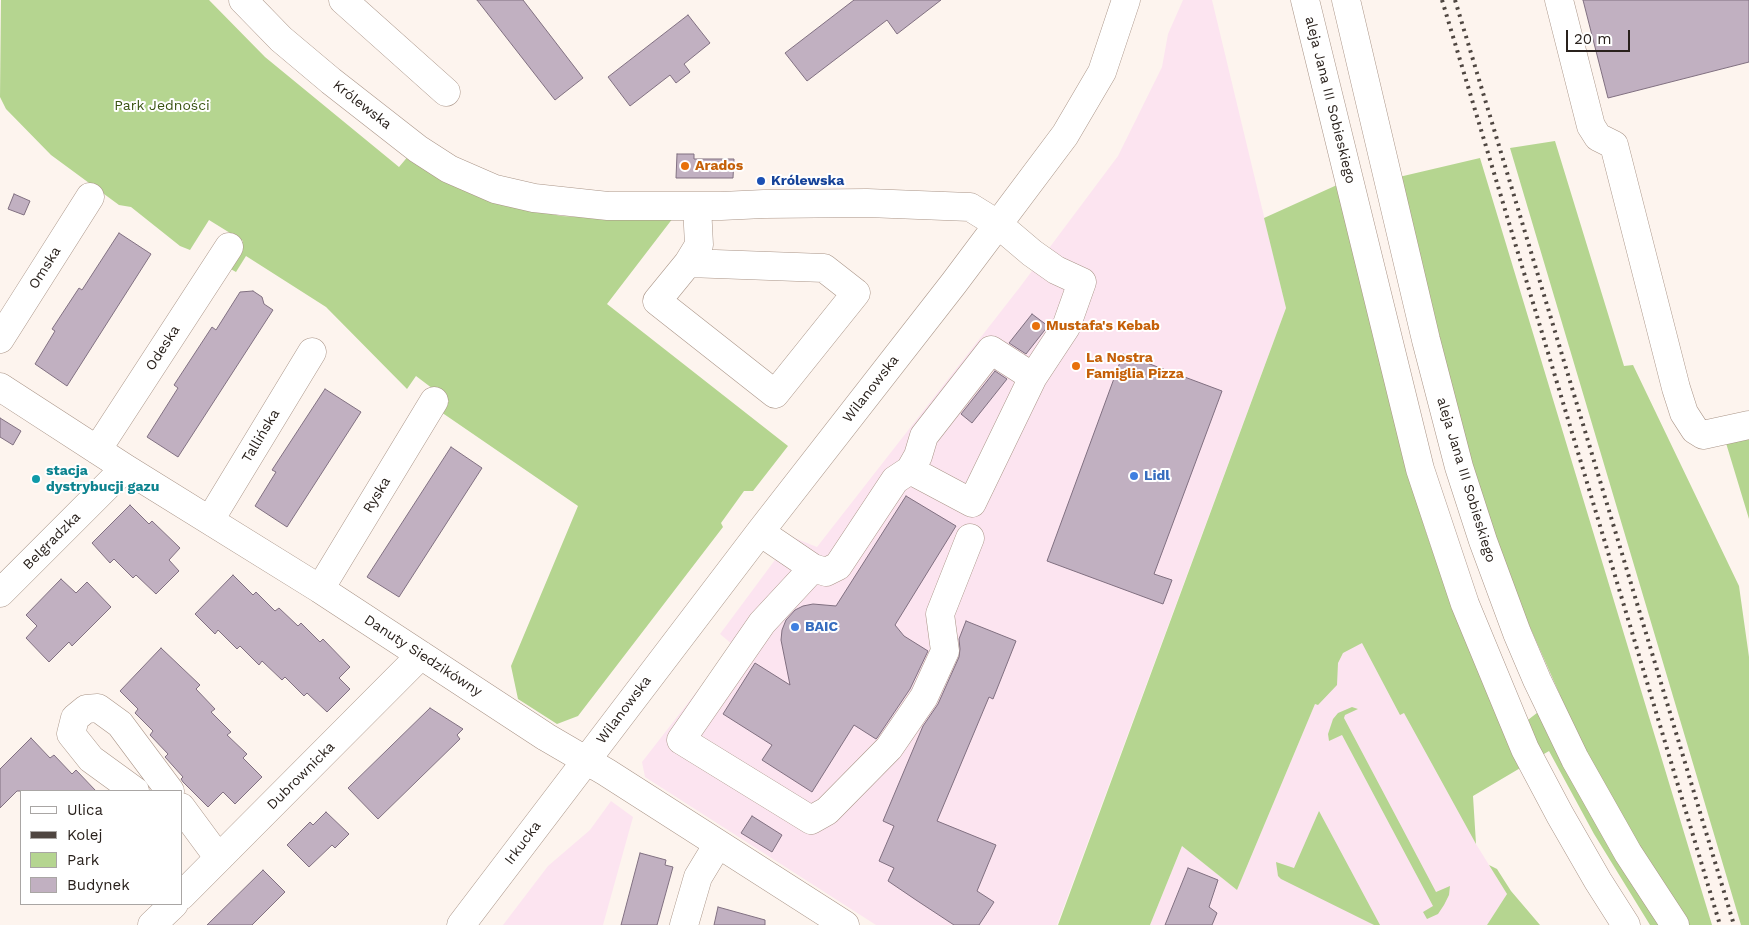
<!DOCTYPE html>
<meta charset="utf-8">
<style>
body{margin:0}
#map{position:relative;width:1749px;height:925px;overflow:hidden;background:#fdf4ee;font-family:"Work Sans",sans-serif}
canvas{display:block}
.legend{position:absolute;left:20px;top:790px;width:162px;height:115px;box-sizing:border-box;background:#fff;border:1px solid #a9a6a4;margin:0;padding:6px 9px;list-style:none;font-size:15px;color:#29211c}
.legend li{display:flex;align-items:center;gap:10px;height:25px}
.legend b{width:25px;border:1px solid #a9a6a4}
.scale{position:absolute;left:1566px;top:30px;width:64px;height:22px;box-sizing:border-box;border:2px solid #29211c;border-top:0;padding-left:6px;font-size:15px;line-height:18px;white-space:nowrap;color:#29211c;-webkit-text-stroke:4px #fff;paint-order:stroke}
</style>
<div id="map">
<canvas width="1749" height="925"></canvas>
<ul class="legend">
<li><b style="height:6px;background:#fff"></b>Ulica</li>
<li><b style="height:6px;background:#4f4641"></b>Kolej</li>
<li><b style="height:14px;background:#b5d590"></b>Park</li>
<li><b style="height:14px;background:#c1b0c1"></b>Budynek</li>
</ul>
<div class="scale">20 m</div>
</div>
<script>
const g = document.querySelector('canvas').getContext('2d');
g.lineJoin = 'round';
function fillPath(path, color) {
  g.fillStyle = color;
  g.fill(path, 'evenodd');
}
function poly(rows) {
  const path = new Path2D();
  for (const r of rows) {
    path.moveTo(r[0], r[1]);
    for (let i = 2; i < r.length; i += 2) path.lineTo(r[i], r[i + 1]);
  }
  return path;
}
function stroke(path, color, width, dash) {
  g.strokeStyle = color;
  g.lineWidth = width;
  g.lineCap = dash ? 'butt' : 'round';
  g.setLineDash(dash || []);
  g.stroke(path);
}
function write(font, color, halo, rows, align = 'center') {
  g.font = font + ' "Work Sans",sans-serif';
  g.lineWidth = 4;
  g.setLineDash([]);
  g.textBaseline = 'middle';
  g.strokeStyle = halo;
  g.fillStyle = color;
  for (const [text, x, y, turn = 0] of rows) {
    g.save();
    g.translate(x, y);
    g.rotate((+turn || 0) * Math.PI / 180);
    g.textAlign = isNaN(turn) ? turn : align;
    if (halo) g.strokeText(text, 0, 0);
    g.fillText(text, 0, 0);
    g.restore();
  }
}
fillPath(poly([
 [1183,0,1212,0,1286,308,1057,925,876,925,645,777,642,762,733,645,720,634,792,537,817,547,1020,287,1118,156,1162,67,1168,34],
 [1362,592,1476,844,1507,894,1487,925,1150,925,1182,846,1237,890],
 [611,801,633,817,603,925,503,925,548,866,590,830]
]), '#fce4f0');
fillPath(poly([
 [1,0,209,0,265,57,399,167,410,154,513,206,561,216,617,219,673,218,607,304,788,446,753,491,744,491,721,523,723,527,578,716,557,724,518,699,511,666,578,506,441,412,449,401,416,376,407,389,326,307,246,256,236,272,227,267,243,241,209,220,190,250,180,246,131,207,119,205,51,155,6,109,0,97],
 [1555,141,1624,366,1633,365,1739,586,1749,657,1749,925,1741,925,1510,148],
 [1480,158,1712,925,1650,925,1594,834,1549,751,1473,796,1476,844,1404,713,1400,715,1362,643,1343,653,1338,663,1337,685,1318,705,1315,704,1237,890,1182,846,1150,925,1058,925,1286,308,1264,218,1337,185,1404,458,1426,532,1448,595,1506,737,1560,695,1522,609,1472,469,1399,177],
 [1749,437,1749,519,1726,443],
 [1352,707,1358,709,1345,715,1344,718,1436,892,1450,886,1449,895,1444,905,1438,914,1427,919,1423,912,1433,906,1342,735,1329,741,1328,734,1333,719,1338,713],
 [1319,811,1380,925,1374,925,1281,879,1278,876,1276,862,1294,868],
 [1489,865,1497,869,1511,891,1540,925,1487,925,1507,894]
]), '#b5d590');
const building = poly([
 [477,0,523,0,583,78,555,100,477,0],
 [854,0,941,0,897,34,887,20,807,81,785,53,854,0],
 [1583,0,1749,0,1749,62,1608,98,1583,0],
 [688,15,710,43,684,64,690,72,676,83,670,75,630,106,608,77,688,15],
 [677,154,694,154,694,159,734,159,733,178,676,178,677,154],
 [14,194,30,201,24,215,8,209,14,194],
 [119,233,151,254,67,386,35,364,55,331,52,329,79,288,82,290,119,233],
 [253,291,262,297,264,304,273,310,178,457,147,437,178,388,174,385,212,327,216,330,240,292,253,291],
 [1032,314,1048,326,1026,354,1009,343,1032,314],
 [1123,354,1222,391,1154,574,1172,580,1163,604,1047,561,1123,354],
 [995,371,1007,379,972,423,961,414,995,371],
 [325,389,361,412,287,527,255,506,276,472,272,470,325,389],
 [0,418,21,431,13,445,0,437,0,418],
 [451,447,482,468,399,597,367,577,451,447],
 [906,496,956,526,895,625,904,636,928,651,910,689,877,738,876,739,854,725,812,792,762,760,772,745,723,714,755,663,790,685,781,640,782,630,786,620,795,610,803,606,813,604,836,606,906,496],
 [130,505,149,524,152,521,180,548,169,560,179,571,156,594,136,575,133,578,114,559,110,563,92,543,130,505],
 [233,575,253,595,256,592,275,611,279,608,298,626,301,623,320,642,323,639,350,667,339,678,350,689,327,712,307,693,304,696,285,677,282,680,262,661,259,665,240,646,237,649,218,630,215,634,195,614,233,575],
 [61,579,76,593,87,582,111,607,72,646,69,642,49,662,26,638,37,626,26,615,61,579],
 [966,621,1016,641,993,699,989,697,937,821,996,845,977,891,994,902,979,925,954,925,916,900,888,881,894,868,879,861,894,826,883,821,923,726,938,704,959,657,960,649,959,639,966,621],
 [161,648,200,685,196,689,215,709,211,712,231,732,227,735,247,754,243,758,262,777,235,804,223,792,208,807,183,782,181,779,183,777,165,757,168,754,150,735,153,731,135,713,138,709,120,691,161,648],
 [430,708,463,729,457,735,460,739,378,819,348,788,430,708],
 [31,738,50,758,54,755,72,774,76,770,96,791,17,791,0,808,0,769,31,738],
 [326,812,349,834,335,848,332,845,309,867,287,845,310,822,313,825,326,812],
 [752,816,782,835,772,852,741,833,752,816],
 [640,853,666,860,665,865,673,867,657,925,621,925,640,853],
 [1188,868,1218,880,1209,907,1217,913,1212,925,1165,925,1188,868],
 [263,870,285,892,252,925,207,925,263,870],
 [718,907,765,920,765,925,714,925,718,907]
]);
fillPath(building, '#c1b0c1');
stroke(building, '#817081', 1);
const minor = poly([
 [243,0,281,39,331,81,418,149,449,169,495,189,534,198,608,206,721,206,764,204,867,203,970,207,999,225,1032,253,1056,270,1082,282,1066,327,1033,377],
 [343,0,446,92],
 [1559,0,1591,126,1598,137,1614,145,1676,388,1684,413,1695,430,1703,435,1749,425],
 [688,263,657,301,775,394,856,293,824,268,688,263,699,245,697,206],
 [0,339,90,197],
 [0,387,125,468,320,589,546,737,606,772,845,925],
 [97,450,229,247],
 [210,520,312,352],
 [760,532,813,568,826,572,838,566,895,480,910,470,972,503,1033,377,991,350,924,436,918,456,910,470],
 [813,568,762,623,681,740,811,820,827,811,889,748,924,697,945,651,940,614,970,538],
 [320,589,434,401],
 [0,593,125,468],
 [135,791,91,759,71,734,75,718,86,709,98,708,120,724,170,791],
 [181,807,212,849,220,857],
 [181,896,421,655],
 [152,925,174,904],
 [461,925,760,532,954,283,1065,135,1102,72,1126,0],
 [684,925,698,877,718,844]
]);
const major = poly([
 [1305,0,1420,469,1465,604,1525,749,1560,815,1598,881,1626,925],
 [1346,0,1426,340,1459,467,1483,541,1517,633,1537,680,1575,759,1628,853,1675,925]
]);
stroke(minor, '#aa9588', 29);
stroke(major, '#aa9588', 29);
stroke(minor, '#fff', 28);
stroke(major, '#fff', 28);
stroke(poly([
 [1442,0,1720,925],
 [1455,0,1734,925]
]), '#4f4641', 4, [2.5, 5]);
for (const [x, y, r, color] of [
 [685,166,5,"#e8710a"],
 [761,181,5,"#1a4fb4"],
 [1036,326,5,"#e8710a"],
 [1076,366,5,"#e8710a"],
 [1134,476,5,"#3f7fe0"],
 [36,479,5,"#0f9aa8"],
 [795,627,5,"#3f7fe0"]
]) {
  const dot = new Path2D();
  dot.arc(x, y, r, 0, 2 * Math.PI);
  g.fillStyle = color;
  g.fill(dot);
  stroke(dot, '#fff', 2);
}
write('14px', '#29211c', '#fff', [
 ["aleja Jana III Sobieskiego",1330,100,76],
 ["Królewska",362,105,38],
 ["Omska",45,268,-58],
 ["Odeska",163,348,-57],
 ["Wilanowska",871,389,-52],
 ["Tallińska",261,436,-59],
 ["aleja Jana III Sobieskiego",1466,480,73],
 ["Ryska",377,495,-59],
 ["Belgradzka",52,541,-45],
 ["Danuty Siedzikówny",423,656,33],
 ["Wilanowska",624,710,-53],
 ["Dubrownicka",301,776,-45],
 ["Irkucka",523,843,-53]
]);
write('14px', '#395311', '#fff', [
 ["Park Jedności",162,106]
]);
write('bold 14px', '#c56008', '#fff', [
 ["Arados",695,166],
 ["Mustafa's Kebab",1046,326],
 ["La Nostra",1086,358],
 ["Famiglia Pizza",1086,374]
], 'left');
write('bold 14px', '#164399', '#fff', [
 ["Królewska",771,181]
], 'left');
write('bold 14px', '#0d838f', '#fff', [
 ["stacja",46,471],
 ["dystrybucji gazu",46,487]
], 'left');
write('bold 14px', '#366cbe', '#fff', [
 ["Lidl",1144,476],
 ["BAIC",805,627]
], 'left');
</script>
